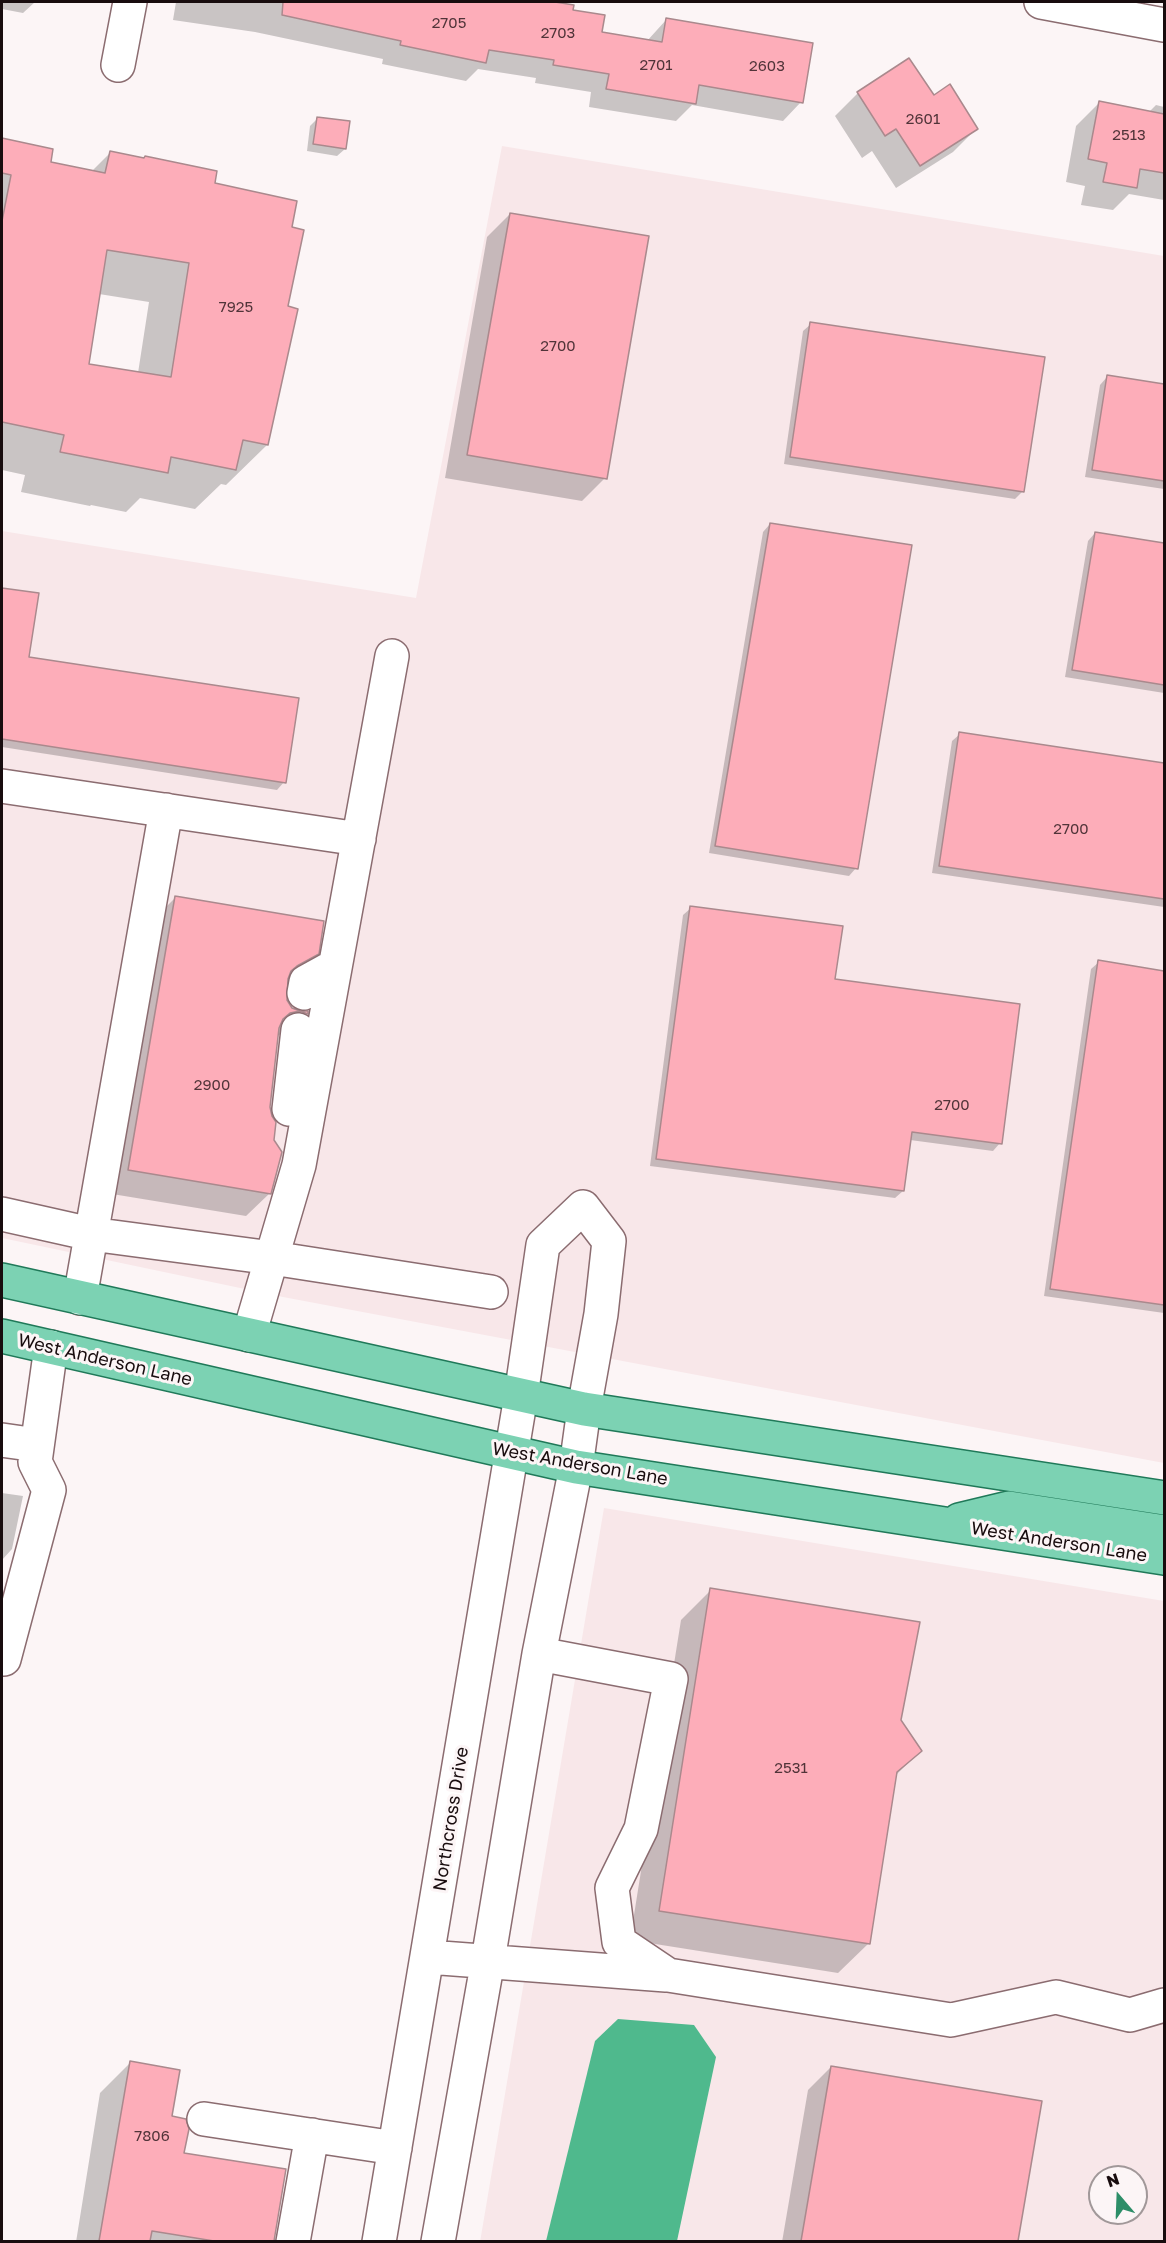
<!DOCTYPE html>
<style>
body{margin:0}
#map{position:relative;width:1166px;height:2243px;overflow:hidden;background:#fcf5f6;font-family:"Golos Text",sans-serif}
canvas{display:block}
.frame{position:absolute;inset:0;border:3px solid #180c0e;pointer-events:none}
.north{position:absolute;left:1088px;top:2165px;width:60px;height:60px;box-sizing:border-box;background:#fcf5f6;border:2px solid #a19899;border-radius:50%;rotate:341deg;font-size:16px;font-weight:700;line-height:24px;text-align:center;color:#180c0e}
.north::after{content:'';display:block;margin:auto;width:21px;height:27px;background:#2d8e68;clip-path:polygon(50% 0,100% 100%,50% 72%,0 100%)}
</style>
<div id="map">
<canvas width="1166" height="2243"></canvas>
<div class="frame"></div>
<div class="north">N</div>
</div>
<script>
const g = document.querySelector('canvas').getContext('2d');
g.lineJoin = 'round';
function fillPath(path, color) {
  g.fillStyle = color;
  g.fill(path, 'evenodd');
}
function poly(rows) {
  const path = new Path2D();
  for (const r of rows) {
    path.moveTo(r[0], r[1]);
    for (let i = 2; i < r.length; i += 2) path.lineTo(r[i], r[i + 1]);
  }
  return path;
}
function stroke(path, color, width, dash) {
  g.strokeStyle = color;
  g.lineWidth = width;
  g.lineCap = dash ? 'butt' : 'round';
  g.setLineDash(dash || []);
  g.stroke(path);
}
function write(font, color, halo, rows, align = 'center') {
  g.font = font + ' "Golos Text",sans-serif';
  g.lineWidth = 6;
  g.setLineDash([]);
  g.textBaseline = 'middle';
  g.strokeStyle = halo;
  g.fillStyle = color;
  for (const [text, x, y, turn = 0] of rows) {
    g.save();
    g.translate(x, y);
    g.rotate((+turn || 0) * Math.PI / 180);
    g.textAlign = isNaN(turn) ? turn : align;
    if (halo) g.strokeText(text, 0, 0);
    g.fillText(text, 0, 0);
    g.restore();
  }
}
fillPath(poly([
 [502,146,1164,256,1164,1463,283,1297,2,1238,2,531,416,598],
 [604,1508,1164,1601,1164,2241,480,2242],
 [1100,2177,1136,2177,1136,2213,1100,2213]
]), '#f8e7e9');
fillPath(poly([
 [618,2019,694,2025,716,2057,677,2241,546,2241,595,2041]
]), '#4fb98d');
fillPath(poly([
 [2,2,35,2,23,13,2,9],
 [176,2,547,2,572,6,571,11,600,33,647,41,666,20,801,102,783,121,692,105,676,121,589,107,591,92,535,83,536,78,478,69,466,81,382,64,383,59,255,32,173,20],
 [858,93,933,97,976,129,953,152,896,188,872,151,862,158,835,116],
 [1099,103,1149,112,1156,105,1164,107,1164,200,1129,194,1113,210,1081,205,1085,186,1066,182,1076,126],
 [318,118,345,149,337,156,307,151,310,126],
 [2,140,52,150,49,163,91,172,110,153,213,184,290,228,286,308,267,445,226,485,221,484,195,509,140,498,126,512,91,505,90,506,21,492,25,475,2,470],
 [99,294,149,302,138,373,87,366],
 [510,214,605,478,582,501,445,478,487,237],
 [811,324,1023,491,1015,499,784,464,803,331],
 [1107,377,1164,386,1164,489,1085,477,1100,385],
 [770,524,856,868,849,876,709,853,763,532],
 [1095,533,1164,545,1164,693,1065,677,1088,541],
 [2,589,38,595,28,658,284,782,277,790,2,747],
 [960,734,1164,764,1164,907,932,873,952,741],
 [175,898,317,953,294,976,286,981,285,1000,291,1009,300,1013,306,1012,283,1036,277,1034,269,1107,270,1193,246,1216,106,1193,152,921],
 [691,908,833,981,1000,1143,993,1151,910,1140,903,1191,895,1198,650,1166,683,915],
 [1099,962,1164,972,1164,1313,1044,1296,1091,969],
 [2,1493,23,1496,12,1549,2,1560],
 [711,1590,899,1721,920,1751,894,1777,868,1944,838,1973,630,1940,681,1620],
 [130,2063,170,2117,183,2154,285,2171,273,2242,76,2242,100,2093],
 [831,2067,1040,2102,1017,2242,782,2242,808,2090]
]), '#0003');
const building = poly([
 [283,2,555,2,574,5,573,10,605,15,602,32,662,42,666,18,813,43,803,103,699,85,696,104,606,89,609,74,553,65,554,60,489,50,486,63,400,45,401,41,282,15,283,2],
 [909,58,934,95,950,84,978,129,920,166,896,129,885,136,857,92,909,58],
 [1099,101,1164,114,1164,173,1140,169,1137,188,1103,182,1107,163,1088,159,1099,101],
 [317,117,350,121,346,149,313,144,317,117],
 [2,138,53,149,51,162,105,173,110,151,144,158,145,156,217,171,215,183,297,201,292,227,304,230,288,306,298,309,268,445,243,440,236,470,171,457,168,473,60,452,64,435,2,422,2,221,11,175,2,173,2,138],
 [107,250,189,263,171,377,89,364,107,250],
 [510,213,649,236,607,479,467,455,510,213],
 [810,322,1045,357,1024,492,790,457,810,322],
 [1107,375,1164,384,1164,481,1092,470,1107,375],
 [770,523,912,545,858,869,715,846,770,523],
 [1095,532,1164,543,1164,685,1072,670,1095,532],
 [2,588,39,593,29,657,299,698,286,783,2,739,2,588],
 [959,732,1164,763,1164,899,939,866,959,732],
 [175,896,324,921,319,954,297,966,291,971,288,979,287,1000,292,1008,300,1011,308,1011,308,1014,300,1011,290,1013,283,1019,279,1028,270,1107,272,1116,276,1122,274,1140,282,1152,271,1194,128,1170,175,896],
 [690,906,843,926,835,979,1020,1004,1002,1144,912,1132,904,1191,656,1159,690,906],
 [1098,960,1164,971,1164,1305,1050,1289,1098,960],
 [710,1588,920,1622,901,1720,922,1751,897,1772,870,1944,659,1911,710,1588],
 [130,2061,180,2070,172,2116,186,2119,189,2129,184,2153,286,2169,274,2241,214,2241,152,2231,150,2241,99,2241,130,2061],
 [831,2066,1042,2101,1018,2241,801,2241,831,2066]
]);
fillPath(building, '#fdadb9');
stroke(building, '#aa898d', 1.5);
const minor = poly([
 [1041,2,1164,25],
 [118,65,130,2],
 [2,786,359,839],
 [304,993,306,982,335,966],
 [289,1109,298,1030],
 [2,1214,91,1234,272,1258,491,1292],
 [80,1298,166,810],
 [249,1335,299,1165,392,656],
 [2,1440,37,1445],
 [539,1654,671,1679,641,1829,612,1888,619,1942,668,1975,951,2020,1056,1997,1130,2015,1164,2005],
 [2,1659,4,1659,49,1490,35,1462,51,1347],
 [428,1957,666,1975],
 [204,2119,395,2148],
 [293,2242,312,2135],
 [379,2242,521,1396,543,1245,583,1207,609,1241,601,1314,584,1409,576,1467,539,1654,488,1960,438,2242]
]);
const major = poly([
 [2,1280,584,1409,1164,1498],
 [2,1336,576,1467,1164,1558],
 [959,1520,1009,1508,1164,1532]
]);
stroke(minor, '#8b6c70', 36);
stroke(major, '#207959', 36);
stroke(minor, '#fff', 33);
stroke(major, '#7cd2b3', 33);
write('15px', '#513439', null, [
 ["2705",449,23],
 ["2703",558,33],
 ["2701",656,65],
 ["2603",767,66],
 ["2601",923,119],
 ["2513",1129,135],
 ["7925",236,307],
 ["2700",558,346],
 ["2700",1071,829],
 ["2900",212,1085],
 ["2700",952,1105],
 ["2531",791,1768],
 ["7806",152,2136]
]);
write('18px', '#180c0e', '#fcf5f6', [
 ["West Anderson Lane",105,1360,13],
 ["West Anderson Lane",580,1464,10],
 ["West Anderson Lane",1059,1542,9],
 ["Northcross Drive",451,1819,-81]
]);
</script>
